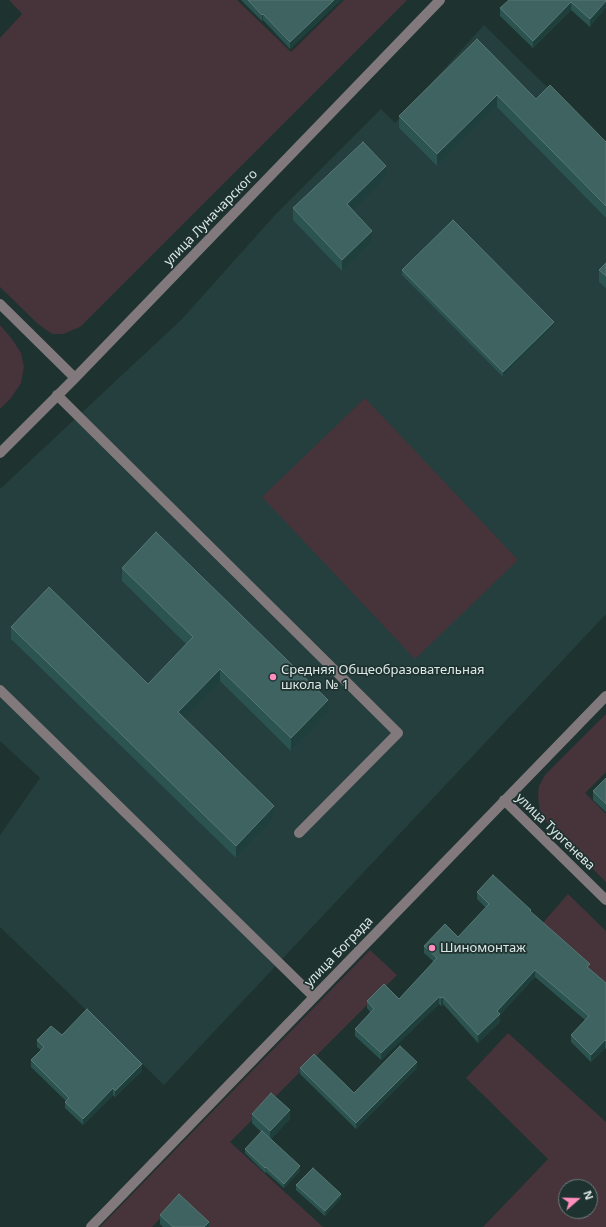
<!DOCTYPE html>
<meta charset="utf-8">
<style>
body{margin:0}
#map{position:relative;width:606px;height:1227px;overflow:hidden;background:#1e3230;font-family:"Noto Sans",sans-serif}
canvas{display:block}
.north{position:absolute;left:558px;top:1179px;width:40px;height:40px;box-sizing:border-box;background:#1e3230;border:1px solid #6a7b79;border-radius:50%;rotate:70deg;font-size:11px;font-weight:700;line-height:16px;text-align:center;color:#dce8e6}
.north::after{content:'';display:block;margin:auto;width:14px;height:18px;background:#fe8ebd;clip-path:polygon(50% 0,100% 100%,50% 72%,0 100%)}
</style>
<div id="map">
<canvas width="606" height="1227"></canvas>
<div class="north">N</div>
</div>
<script>
const g = document.querySelector('canvas').getContext('2d');
g.lineJoin = 'round';
function fillPath(path, color) {
  g.fillStyle = color;
  g.fill(path, 'evenodd');
}
function poly(rows) {
  const path = new Path2D();
  for (const r of rows) {
    path.moveTo(r[0], r[1]);
    for (let i = 2; i < r.length; i += 2) path.lineTo(r[i], r[i + 1]);
  }
  return path;
}
function stroke(path, color, width, dash) {
  g.strokeStyle = color;
  g.lineWidth = width;
  g.lineCap = dash ? 'butt' : 'round';
  g.setLineDash(dash || []);
  g.stroke(path);
}
function write(font, color, halo, rows, align = 'center') {
  g.font = font + ' "Noto Sans",sans-serif';
  g.lineWidth = 3.5;
  g.setLineDash([]);
  g.textBaseline = 'middle';
  g.strokeStyle = halo;
  g.fillStyle = color;
  for (const [text, x, y, turn = 0] of rows) {
    g.save();
    g.translate(x, y);
    g.rotate((+turn || 0) * Math.PI / 180);
    g.textAlign = isNaN(turn) ? turn : align;
    if (halo) g.strokeText(text, 0, 0);
    g.fillText(text, 0, 0);
    g.restore();
  }
}
fillPath(poly([
 [484,25,606,145,606,614,164,1085,0,927,0,835,40,778,0,741,0,489,182,319,274,216,381,109,395,123]
]), '#243f3d');
fillPath(poly([
 [9,0,237,0,291,52,344,0,407,0,80,327,63,334,52,334,38,324,0,287,0,38,22,14],
 [0,325,12,339,21,353,24,367,21,383,11,398,0,409],
 [365,398,518,560,415,659,262,497],
 [606,714,606,772,585,793,606,814,606,882,552,829,540,812,538,796,539,786,545,775],
 [568,894,606,931,606,986,541,925],
 [370,950,397,975,230,1142,323,1227,209,1227,179,1199,152,1227,100,1227],
 [508,1033,606,1122,606,1227,483,1227,548,1159,466,1078],
 [566,1187,590,1187,590,1211,566,1211]
]), '#47333a');
stroke(poly([
 [0,304,75,378],
 [57,395,398,733,299,833],
 [0,453,75,378,440,0],
 [0,690,314,997],
 [504,800,606,900],
 [91,1227,606,696]
]), '#82797c', 10);
fillPath(poly([
 [241,0,341,0,290,49,263,20,262,21],
 [606,0,590,27,571,10,533,48,500,16,500,8],
 [477,39,536,99,606,142,606,218,497,107,437,166,399,128,399,116],
 [386,178,352,210,372,242,342,271,293,220,293,208],
 [606,263,606,288,599,282,599,270],
 [402,270,554,326,503,377,402,275],
 [122,568,328,713,291,751,220,681,184,718,274,818,236,858,11,639,11,627,148,684,186,644,122,581],
 [606,778,606,812,593,800,593,791],
 [477,892,531,912,590,969,606,983,606,1049,605,1048,591,1062,571,1042,571,1035,585,1020,535,977,500,1015,500,1022,478,1043,443,1004,441,1006,439,1004,381,1060,355,1036,355,1029,370,1012,367,1008,367,1001,399,999,434,962,424,953,424,946,458,937,486,908,477,899],
 [62,1035,142,1071,115,1097,113,1095,83,1125,65,1108,65,1102,66,1101,31,1067,31,1060,41,1050,37,1047,37,1040],
 [300,1068,354,1093,417,1068,356,1129,300,1074],
 [252,1114,290,1119,271,1139,300,1171,284,1188,266,1172,265,1173,245,1153,245,1149,261,1132,252,1123],
 [296,1185,341,1198,325,1216,296,1190],
 [160,1215,209,1227,163,1227,160,1224]
]), '#2b534f');
fillPath(poly([
 [334,0,341,0,290,49,290,42],
 [606,1,606,8,590,27,590,19],
 [571,2,571,10,533,48,533,41],
 [263,14,263,20,262,21,262,15],
 [497,95,497,107,437,166,437,154],
 [386,166,386,178,347,216,347,204],
 [372,231,372,242,342,271,342,260],
 [554,322,554,326,503,377,503,372],
 [220,669,220,681,178,725,178,712],
 [328,700,328,713,291,751,291,738],
 [274,806,274,818,236,858,236,846],
 [535,970,535,977,500,1015,500,1022,478,1043,478,1035,497,1011],
 [439,997,439,1004,381,1060,381,1053],
 [443,997,443,1004,441,1006,441,998],
 [605,1040,605,1048,591,1062,591,1055],
 [417,1062,417,1068,356,1129,356,1123],
 [142,1064,142,1071,115,1097,115,1091],
 [113,1088,113,1095,83,1125,83,1119],
 [290,1110,290,1119,270,1140,270,1131],
 [300,1166,300,1171,284,1188,284,1184],
 [341,1194,341,1198,325,1216,325,1211],
 [209,1222,209,1227,204,1227]
]), '#1e3f3c');
const building = poly([
 [248,0,334,0,290,42,263,14,262,15,248,0],
 [509,0,606,0,606,1,590,19,571,2,533,41,500,8,509,0],
 [477,39,536,99,550,85,606,142,606,206,497,95,437,154,399,116,477,39],
 [363,142,386,166,347,204,372,231,342,260,293,208,363,142],
 [453,220,554,322,503,372,402,270,453,220],
 [606,263,606,276,599,270,606,263],
 [156,532,328,700,291,738,220,669,178,712,274,806,236,846,11,627,49,587,148,684,193,637,122,568,156,532],
 [606,778,606,804,593,791,606,778],
 [493,875,531,910,530,911,590,964,587,967,606,983,606,1041,605,1040,591,1055,571,1035,589,1016,535,970,497,1011,500,1014,478,1035,443,997,441,998,439,997,381,1053,355,1029,374,1009,367,1001,384,984,399,999,437,958,424,946,445,924,458,937,489,904,477,892,493,875],
 [87,1009,142,1064,115,1091,113,1088,83,1119,65,1102,69,1098,31,1060,44,1047,37,1040,51,1026,62,1035,87,1009],
 [400,1046,417,1062,356,1123,300,1068,314,1054,354,1093,400,1046],
 [271,1093,290,1110,270,1131,252,1114,271,1093],
 [262,1131,300,1166,284,1184,266,1167,265,1168,245,1149,262,1131],
 [313,1168,341,1194,325,1211,296,1185,313,1168],
 [179,1194,209,1222,204,1227,173,1227,160,1215,179,1194]
]);
fillPath(building, '#3e6360');
stroke(building, '#577875', 1);
for (const [x, y, r, color] of [
 [273,677,4,"#fe8ebd"],
 [432,948,4,"#fe8ebd"]
]) {
  const dot = new Path2D();
  dot.arc(x, y, r, 0, 2 * Math.PI);
  g.fillStyle = color;
  g.fill(dot);
  stroke(dot, '#1e3230', 1.5);
}
write('13px', '#dce8e6', '#1e3230', [
 ["улица Луначарского",211,218,-46],
 ["улица Тургенева",555,832,44],
 ["улица Бограда",339,952,-46]
]);
write('13px', '#dce8e6', '#1e3230', [
 ["Средняя Общеобразовательная",281,670],
 ["школа № 1",281,685],
 ["Шиномонтаж",440,948]
], 'left');
</script>
